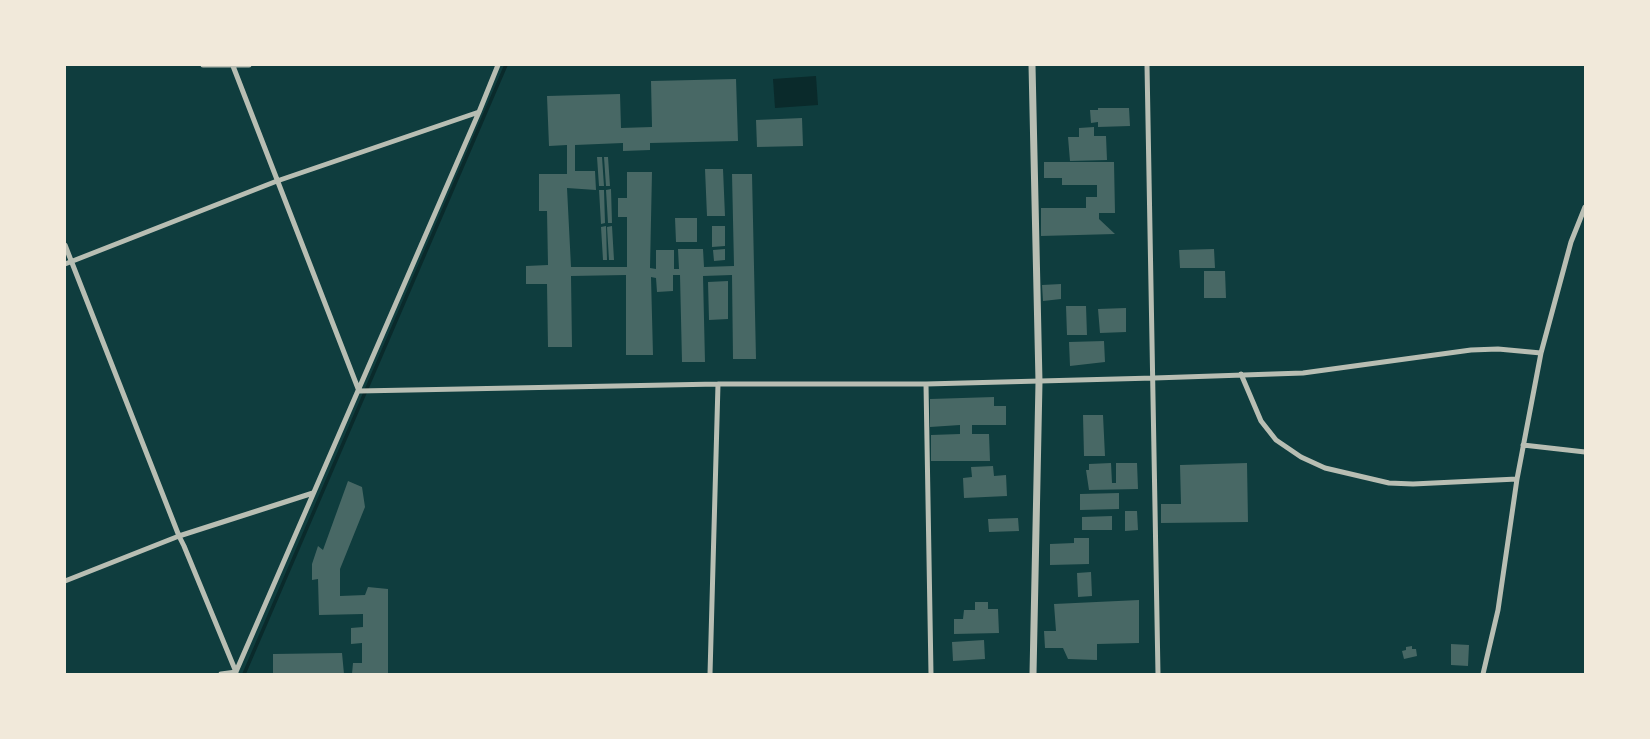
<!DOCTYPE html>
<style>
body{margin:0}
#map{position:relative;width:1650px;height:739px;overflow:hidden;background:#0f3d3e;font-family:"Noto Sans",sans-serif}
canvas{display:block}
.frame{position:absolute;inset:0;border:66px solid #f1e9da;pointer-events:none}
</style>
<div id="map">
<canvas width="1650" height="739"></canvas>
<div class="frame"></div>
</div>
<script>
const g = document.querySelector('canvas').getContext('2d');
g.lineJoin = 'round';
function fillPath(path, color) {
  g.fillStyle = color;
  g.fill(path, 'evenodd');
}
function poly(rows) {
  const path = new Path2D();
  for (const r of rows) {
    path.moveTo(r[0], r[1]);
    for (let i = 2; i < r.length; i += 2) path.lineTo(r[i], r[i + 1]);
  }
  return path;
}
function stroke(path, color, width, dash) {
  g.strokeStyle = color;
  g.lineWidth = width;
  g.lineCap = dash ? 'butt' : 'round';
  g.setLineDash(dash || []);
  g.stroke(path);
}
fillPath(poly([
 [816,76,818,105,775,108,773,79]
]), '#0a2a2b');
stroke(poly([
 [244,674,506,65]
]), '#0a2a2b', 3.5);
fillPath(poly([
 [736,79,738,141,650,143,650,150,623,151,623,143,575,145,575,171,595,171,596,190,567,188,571,267,627,267,627,217,618,217,618,198,627,198,627,172,652,172,650,268,656,269,656,250,674,250,674,269,679,269,678,249,703,249,704,267,734,266,732,174,752,174,756,359,733,359,732,275,703,276,705,362,682,362,680,275,673,275,673,291,657,292,656,278,651,277,653,355,626,355,626,275,571,276,572,347,548,347,547,284,526,284,526,266,548,265,547,211,539,211,539,174,567,174,567,145,549,146,547,96,620,94,621,128,652,127,651,81],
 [1098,108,1129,108,1130,126,1098,127,1098,122,1091,123,1090,110,1098,110],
 [802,118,803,146,757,147,756,120],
 [1094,127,1094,136,1106,136,1107,160,1070,161,1068,137,1079,137,1079,128],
 [597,157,602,157,604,186,599,186],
 [604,157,608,157,610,186,606,186],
 [1044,162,1114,162,1115,213,1099,213,1099,219,1115,234,1041,236,1041,208,1086,208,1086,197,1097,197,1097,185,1062,185,1062,178,1044,178],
 [705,169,723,169,725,216,707,216],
 [611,189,612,223,608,223,606,190],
 [599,190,604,190,605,223,601,224],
 [675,218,697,218,697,242,676,242],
 [606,226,607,260,603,260,601,227],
 [612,226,614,260,609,260,607,227],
 [712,226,725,226,725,246,712,247],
 [725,249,725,260,714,261,713,250],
 [1214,249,1215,268,1180,268,1179,250],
 [1204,271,1225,271,1226,298,1204,298],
 [728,281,728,319,709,320,708,282],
 [1061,284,1061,299,1043,301,1042,285],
 [1066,306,1086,306,1087,335,1067,335],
 [1126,308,1126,332,1100,333,1098,309],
 [1104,341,1105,362,1070,366,1069,342],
 [994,397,994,406,1006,406,1006,425,972,425,972,434,989,434,990,461,931,461,931,435,960,434,960,425,930,427,930,399],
 [1083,415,1103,415,1105,456,1084,456],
 [1111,463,1112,483,1116,483,1116,463,1137,463,1138,489,1089,490,1086,470,1089,470,1089,464],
 [1247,463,1248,522,1161,523,1161,504,1181,504,1180,465],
 [993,466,994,476,1006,475,1007,496,964,498,963,478,972,477,971,467],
 [348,481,362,487,365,507,340,569,340,596,365,595,368,587,388,589,388,674,352,674,353,663,362,663,362,643,351,644,351,628,363,627,363,614,319,615,318,579,312,580,312,564,318,546,323,550],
 [1119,493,1119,509,1080,510,1080,494],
 [1125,511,1137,511,1138,530,1125,531],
 [1112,516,1112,530,1082,530,1082,517],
 [1018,518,1019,531,989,532,988,519],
 [1074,538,1089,538,1089,564,1050,565,1050,544,1074,543],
 [1091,572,1092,596,1078,597,1077,573],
 [1139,600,1139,643,1097,644,1097,660,1068,659,1063,648,1045,648,1044,631,1056,631,1054,604],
 [975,602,988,602,988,609,998,609,999,633,954,634,954,619,963,619,964,610,975,610],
 [984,640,985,659,953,661,952,642],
 [1451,644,1469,645,1468,666,1451,665],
 [1412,646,1412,649,1416,649,1417,656,1404,659,1402,651,1406,650,1406,647],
 [342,653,344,674,273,674,273,654]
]), '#486865');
stroke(poly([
 [203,65,249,65],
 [1147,65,1158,674],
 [233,66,359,391],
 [65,245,179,536,184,546,236,672],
 [65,264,277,181,479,112,498,65],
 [1241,374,1261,421,1276,440,1301,457,1325,468,1389,483,1413,484,1517,479],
 [926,384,931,674],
 [359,391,718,384,926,384,1154,378,1303,373,1471,350,1498,349,1541,353],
 [1523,445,1585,452],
 [65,581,179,536,313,493],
 [221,674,236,672],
 [235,674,479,112],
 [710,674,718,384],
 [1483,674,1498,610,1517,479,1541,353,1571,242,1585,207]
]), '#b8beb3', 5);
stroke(poly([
 [1032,65,1039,382,1033,674]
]), '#b8beb3', 7);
</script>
